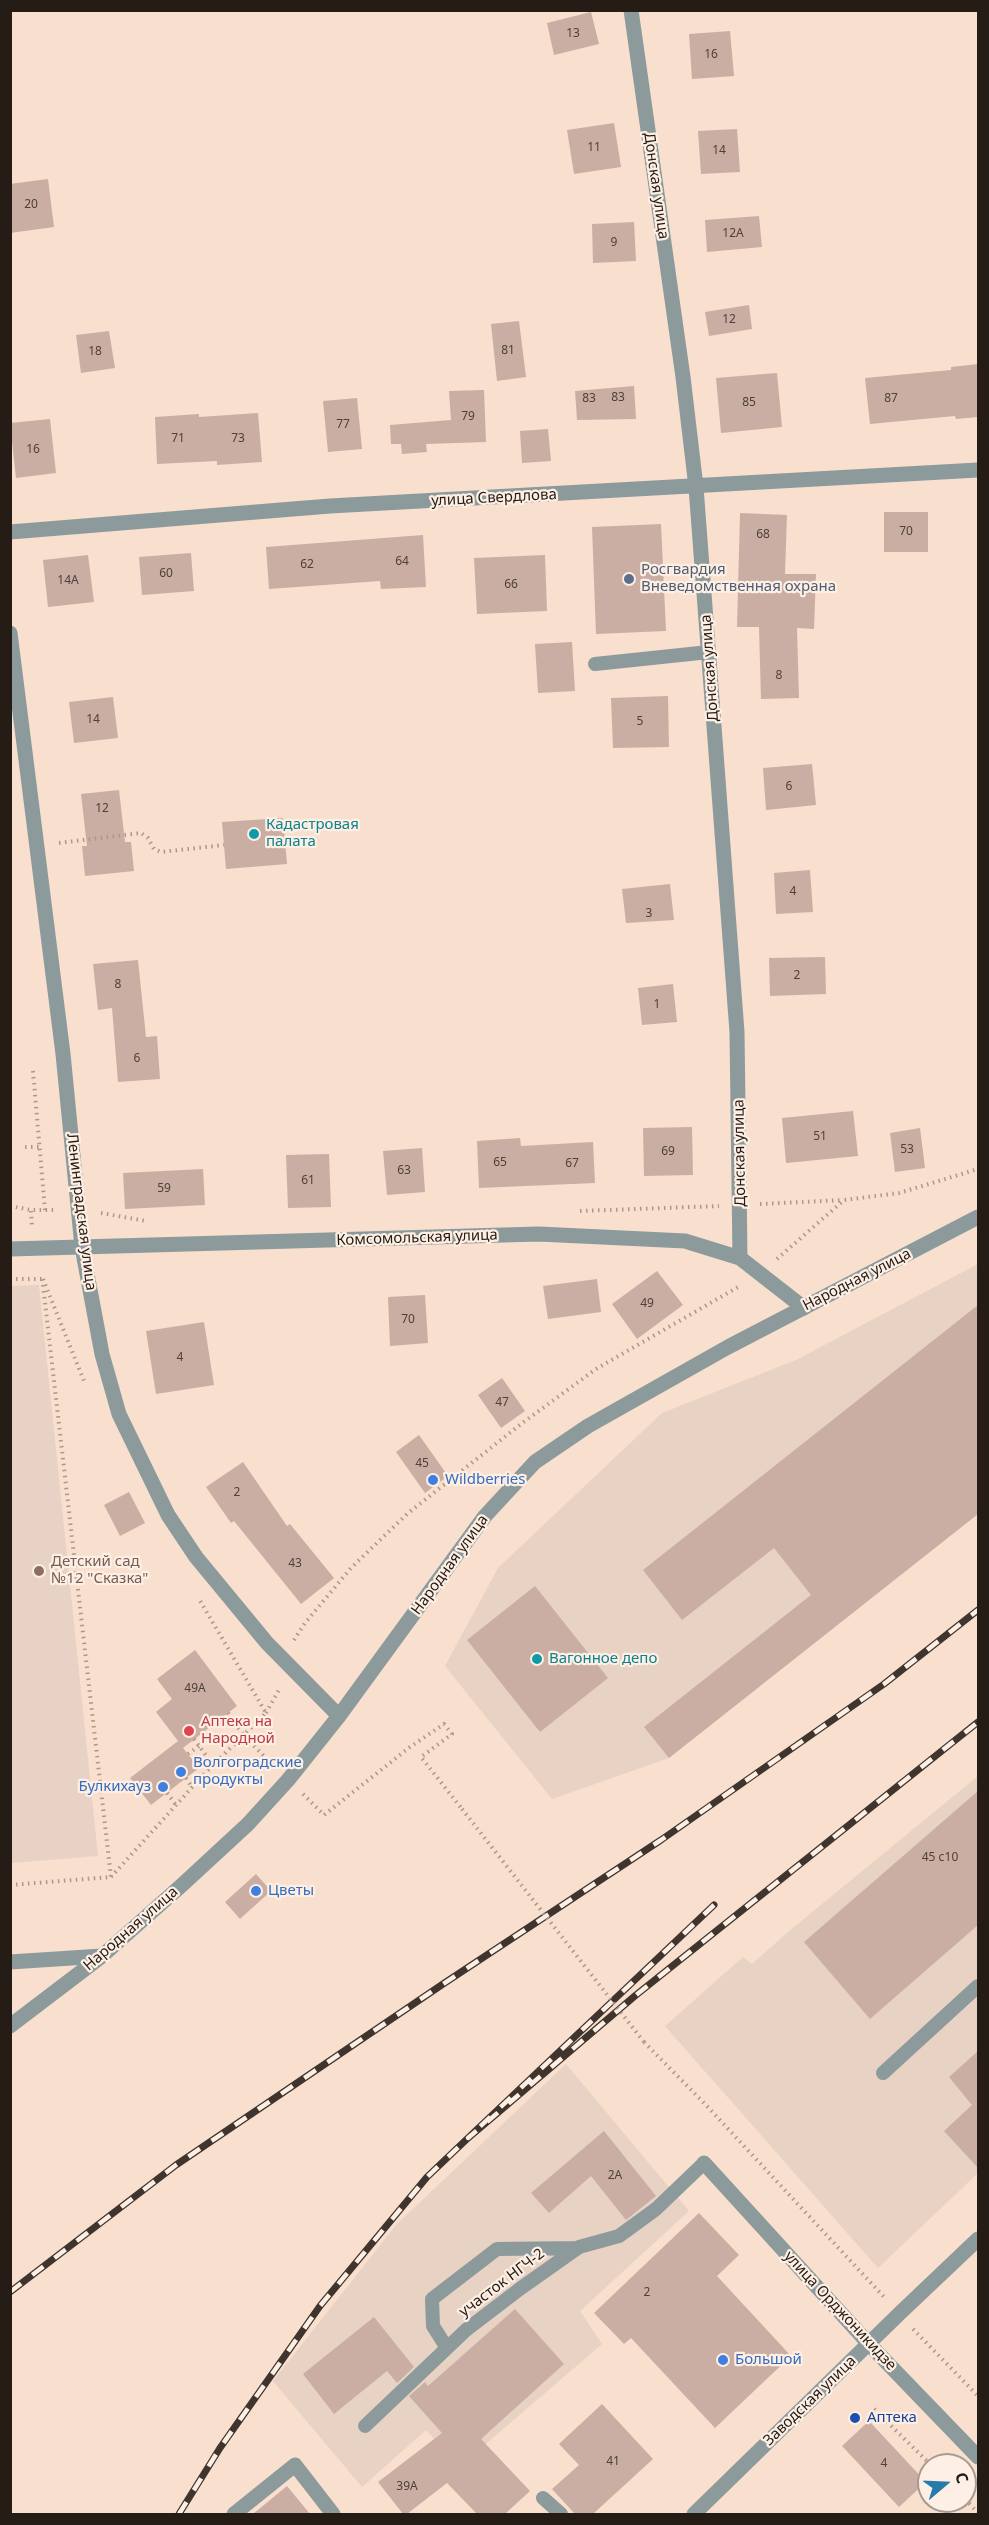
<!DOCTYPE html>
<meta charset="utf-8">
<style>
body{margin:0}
#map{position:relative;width:989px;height:2525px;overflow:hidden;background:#f8dfce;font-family:"Noto Sans",sans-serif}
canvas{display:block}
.frame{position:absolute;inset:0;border:12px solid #251c16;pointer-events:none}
.north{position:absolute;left:917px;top:2453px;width:60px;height:60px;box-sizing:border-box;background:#feefe4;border:2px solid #a79b92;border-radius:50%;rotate:71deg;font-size:16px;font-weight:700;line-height:24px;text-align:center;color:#251c16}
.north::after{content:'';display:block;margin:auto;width:21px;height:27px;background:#267bab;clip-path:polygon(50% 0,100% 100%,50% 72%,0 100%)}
</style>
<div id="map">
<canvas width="989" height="2525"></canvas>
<div class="frame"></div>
<div class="north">С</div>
</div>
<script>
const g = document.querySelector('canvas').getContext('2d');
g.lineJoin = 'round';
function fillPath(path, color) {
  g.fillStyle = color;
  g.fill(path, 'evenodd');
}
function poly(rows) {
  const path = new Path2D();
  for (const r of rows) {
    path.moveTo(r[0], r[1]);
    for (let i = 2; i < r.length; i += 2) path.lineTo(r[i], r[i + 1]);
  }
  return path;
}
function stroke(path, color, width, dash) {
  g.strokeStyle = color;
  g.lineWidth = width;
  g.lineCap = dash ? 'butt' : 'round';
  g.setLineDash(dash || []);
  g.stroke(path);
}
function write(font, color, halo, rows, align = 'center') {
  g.font = font + ' "Noto Sans",sans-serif';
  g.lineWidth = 4.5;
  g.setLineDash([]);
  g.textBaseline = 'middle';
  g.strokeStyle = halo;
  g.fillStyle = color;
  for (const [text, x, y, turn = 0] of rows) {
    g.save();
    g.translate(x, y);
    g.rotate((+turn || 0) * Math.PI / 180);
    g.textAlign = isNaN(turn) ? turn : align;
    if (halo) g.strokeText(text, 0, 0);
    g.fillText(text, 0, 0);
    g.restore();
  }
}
fillPath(poly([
 [978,1264,978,1514,669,1758,552,1799,445,1666,498,1568,662,1413,796,1360],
 [978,1776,978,2173,878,2268,665,2026,743,1957,752,1964,788,1932],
 [566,2064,689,2211,580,2311,602,2344,459,2467,426,2430,362,2487,273,2381,396,2225]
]), '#e7d2c4');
fillPath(poly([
 [39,1285,98,1856,11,1863,11,1286]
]), '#e7d2c5');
fillPath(poly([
 [591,12,599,44,554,55,547,23],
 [730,31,734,76,692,79,689,34],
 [614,123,621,167,574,174,567,130],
 [737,129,740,172,701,174,698,131],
 [48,179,54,227,10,233,10,184],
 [759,216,762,247,707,252,705,220],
 [634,222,636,261,593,263,592,224],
 [749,305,752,329,709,336,705,312],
 [519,321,526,377,497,381,491,324],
 [109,331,115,368,81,373,76,335],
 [978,364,978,417,956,419,955,416,870,424,865,378,951,370,951,367],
 [777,373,782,427,721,433,716,378],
 [634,386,636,419,577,420,575,391],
 [484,390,486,442,426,444,427,452,402,454,401,444,391,444,390,425,451,420,449,391],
 [357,398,362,449,328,452,323,401],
 [258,413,262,462,217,465,217,461,157,464,155,417,199,414,199,417],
 [50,419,56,473,16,478,10,423],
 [548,429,551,461,522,463,520,431],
 [884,512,928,512,928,552,884,552],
 [740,513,787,515,785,574,816,574,814,629,797,628,799,698,761,699,759,627,737,627],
 [661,524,666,631,596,634,592,527],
 [423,535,426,587,381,589,380,581,269,589,266,547],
 [191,553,194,591,142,595,139,557],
 [88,555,94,602,48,607,43,560],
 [545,555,547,611,477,614,474,558],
 [572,642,575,691,538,693,535,644],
 [668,696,669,747,613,748,611,698],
 [113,697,118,738,74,743,69,702],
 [812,764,816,805,766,810,763,768],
 [119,790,125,842,131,842,134,871,85,876,82,846,87,846,81,794],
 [283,818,287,864,226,869,222,822],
 [810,870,813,912,776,914,774,873],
 [670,884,674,920,626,923,622,889],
 [825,957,826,994,770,996,769,958],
 [138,960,146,1037,157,1036,160,1079,118,1082,112,1008,98,1010,93,964],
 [673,984,677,1022,642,1025,638,988],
 [853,1111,858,1156,786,1163,782,1118],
 [692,1127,693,1175,644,1176,643,1128],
 [920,1128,925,1168,895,1172,890,1133],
 [520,1138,521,1146,593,1142,595,1183,479,1188,477,1141],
 [422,1148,425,1192,387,1195,383,1151],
 [329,1154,331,1207,288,1208,286,1155],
 [203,1169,205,1205,125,1209,123,1173],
 [657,1271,683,1305,637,1339,612,1304],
 [597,1279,601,1312,548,1319,543,1286],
 [425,1295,428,1343,390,1346,388,1297],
 [978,1305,978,1514,669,1758,644,1727,811,1595,774,1548,682,1620,643,1570],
 [204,1322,214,1385,156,1394,146,1331],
 [502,1378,525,1411,501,1428,478,1395],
 [419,1435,448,1476,425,1493,396,1452],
 [243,1462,287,1526,290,1524,334,1578,301,1604,234,1521,231,1523,206,1487],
 [129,1492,145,1523,120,1536,104,1505],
 [535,1586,608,1678,540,1732,467,1640],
 [195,1650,237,1706,183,1748,199,1768,151,1805,130,1778,178,1741,156,1712,172,1699,157,1679],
 [978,1791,978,1925,870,2019,804,1942],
 [256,1874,271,1891,240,1919,225,1902],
 [978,2051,978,2168,944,2131,972,2105,949,2077],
 [604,2131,656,2196,626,2220,591,2176,549,2213,531,2193],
 [699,2213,739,2255,717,2276,791,2356,715,2428,631,2338,624,2344,594,2313],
 [515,2309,564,2364,481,2439,530,2491,505,2514,477,2514,447,2483,407,2514,403,2514,378,2482,442,2433,409,2396,425,2382,428,2386],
 [374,2317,414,2367,397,2383,387,2371,334,2414,303,2374],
 [602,2404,653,2459,593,2514,575,2514,552,2489,579,2465,559,2444],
 [869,2421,926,2482,899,2507,842,2446],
 [287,2486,310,2514,253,2514]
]), '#caaea4');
stroke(poly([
 [59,843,141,833,148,838,154,849,161,852,224,845],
 [33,1071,45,1210],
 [25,1147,39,1147],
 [760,1204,844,1200],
 [10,1206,31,1210,57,1210],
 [31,1211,32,1227],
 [580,1211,719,1206],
 [101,1213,146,1221],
 [777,1259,844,1200,899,1193,978,1169],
 [10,1279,43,1279],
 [43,1279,84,1381],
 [43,1285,111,1877],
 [294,1640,305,1623,351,1568,407,1514,521,1424,596,1369,740,1286],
 [228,1713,244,1736,272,1764],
 [266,1713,280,1688],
 [194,1739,213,1765],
 [188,1754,199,1746],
 [186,1778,192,1787],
 [167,1793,176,1805],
 [303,1794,324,1815,410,1747,444,1724,452,1734,421,1757,462,1809],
 [111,1877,205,1773,266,1713,199,1599],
 [10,1885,111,1877],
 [644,2042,705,2104,884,2297],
 [913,2329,978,2396],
 [874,2409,931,2465],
 [965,2499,978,2513]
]), '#ab988b', 4, [1.5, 4.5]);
stroke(poly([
 [595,664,709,652],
 [883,2073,978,1986],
 [447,2348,433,2326,432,2299,497,2249,578,2248],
 [365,2426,466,2330,521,2288,579,2247,619,2236,656,2209,704,2163],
 [543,2498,561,2514]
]), '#8c9a9c', 14);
stroke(poly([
 [234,2514,295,2465,333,2514]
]), '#8c9a9c', 15);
stroke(poly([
 [631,10,683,377,696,487,737,1032,740,1258],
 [10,532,330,506,978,470],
 [10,1249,539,1234,685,1241,740,1258,804,1308],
 [10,1962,102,1956],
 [704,2163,869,2344,978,2457],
 [694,2514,899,2314,978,2239]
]), '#8c9a9c', 15);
stroke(poly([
 [10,633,63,1054,82,1247,102,1354,119,1414,168,1515,196,1557,267,1643,339,1716],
 [10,2026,102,1956,182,1885,248,1824,288,1780,339,1716,485,1516,535,1462,588,1426,728,1347,978,1217]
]), '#8c9a9c', 15);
const rail = poly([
 [714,1905,468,2138,636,1995,978,1722],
 [10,2292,176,2165,443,1984,661,1840,884,1684,978,1610],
 [179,2514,220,2448,320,2306,427,2177,468,2138]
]);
stroke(rail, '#40352e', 7);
stroke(rail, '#feefe4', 4.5, [14]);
stroke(poly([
 [462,1809,644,2042]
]), '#ab988b', 4, [1.5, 4.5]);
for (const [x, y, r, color] of [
 [629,579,6,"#5c6f8a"],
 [254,834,6,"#0f9aa8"],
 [433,1480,6,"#3f7fe0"],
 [39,1571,6,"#8d6e63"],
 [537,1659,6,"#0f9aa8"],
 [189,1731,6,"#e0444e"],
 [181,1772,6,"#3f7fe0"],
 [163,1787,6,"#3f7fe0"],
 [256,1891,6,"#3f7fe0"],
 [723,2360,6,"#3f7fe0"],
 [855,2418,6,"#1a4fb4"]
]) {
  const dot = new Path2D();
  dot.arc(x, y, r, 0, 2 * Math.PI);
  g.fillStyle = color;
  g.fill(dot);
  stroke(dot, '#feefe4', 2);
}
write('12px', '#4e403a', null, [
 ["13",573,34],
 ["16",711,55],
 ["11",594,148],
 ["14",719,151],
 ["20",31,205],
 ["12А",733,234],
 ["9",614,243],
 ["12",729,320],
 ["81",508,351],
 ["18",95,352],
 ["83",618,398],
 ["83",589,399],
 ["87",891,399],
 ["85",749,403],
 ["79",468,417],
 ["77",343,425],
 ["71",178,439],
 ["73",238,439],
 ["16",33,450],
 ["70",906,532],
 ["68",763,535],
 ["64",402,562],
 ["62",307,565],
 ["60",166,574],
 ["14А",68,581],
 ["66",511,585],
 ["8",779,676],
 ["14",93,720],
 ["5",640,722],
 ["6",789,787],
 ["12",102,809],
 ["4",793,892],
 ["3",649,914],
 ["2",797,976],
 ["8",118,985],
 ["1",657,1005],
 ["6",137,1059],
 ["51",820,1137],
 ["53",907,1150],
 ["69",668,1152],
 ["65",500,1163],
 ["67",572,1164],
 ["63",404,1171],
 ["61",308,1181],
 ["59",164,1189],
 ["49",647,1304],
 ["70",408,1320],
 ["4",180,1358],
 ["47",502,1403],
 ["45",422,1464],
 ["2",237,1493],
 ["43",295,1564],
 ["49А",195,1689],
 ["45 с10",940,1858],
 ["2А",615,2176],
 ["2",647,2293],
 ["41",613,2462],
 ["4",884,2464],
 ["39А",407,2487]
]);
write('15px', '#251c16', '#feefe4', [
 ["Донская улица",656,186,82],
 ["улица Свердлова",494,498,-3],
 ["Донская улица",710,668,-94],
 ["Донская улица",740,1153,-91],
 ["Ленинградская улица",81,1212,83],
 ["Комсомольская улица",417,1238,-2],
 ["Народная улица",857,1280,-27],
 ["Народная улица",450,1565,-54],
 ["Народная улица",131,1929,-41],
 ["участок НГЧ-2",502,2283,-37],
 ["улица Орджоникидзе",840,2311,47],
 ["Заводская улица",810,2401,-44]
]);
write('15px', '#4e5e75', '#feefe4', [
 ["Росгвардия",641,570],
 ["Вневедомственная охрана",641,587]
], 'left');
write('15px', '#0d838f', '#feefe4', [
 ["Кадастровая",266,825],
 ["палата",266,842],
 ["Вагонное депо",549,1659]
], 'left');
write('15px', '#366cbe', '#feefe4', [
 ["Wildberries",445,1480],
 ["Волгоградские",193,1763],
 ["продукты",193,1780],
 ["Булкихауз",151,1787,"right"],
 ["Цветы",268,1891],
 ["Большой",735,2360]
], 'left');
write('15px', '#785e54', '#feefe4', [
 ["Детский сад",51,1562],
 ["№12 \"Сказка\"",51,1579]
], 'left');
write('15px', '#be3a42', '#feefe4', [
 ["Аптека на",201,1722],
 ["Народной",201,1739]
], 'left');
write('15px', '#164399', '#feefe4', [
 ["Аптека",867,2418]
], 'left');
</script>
